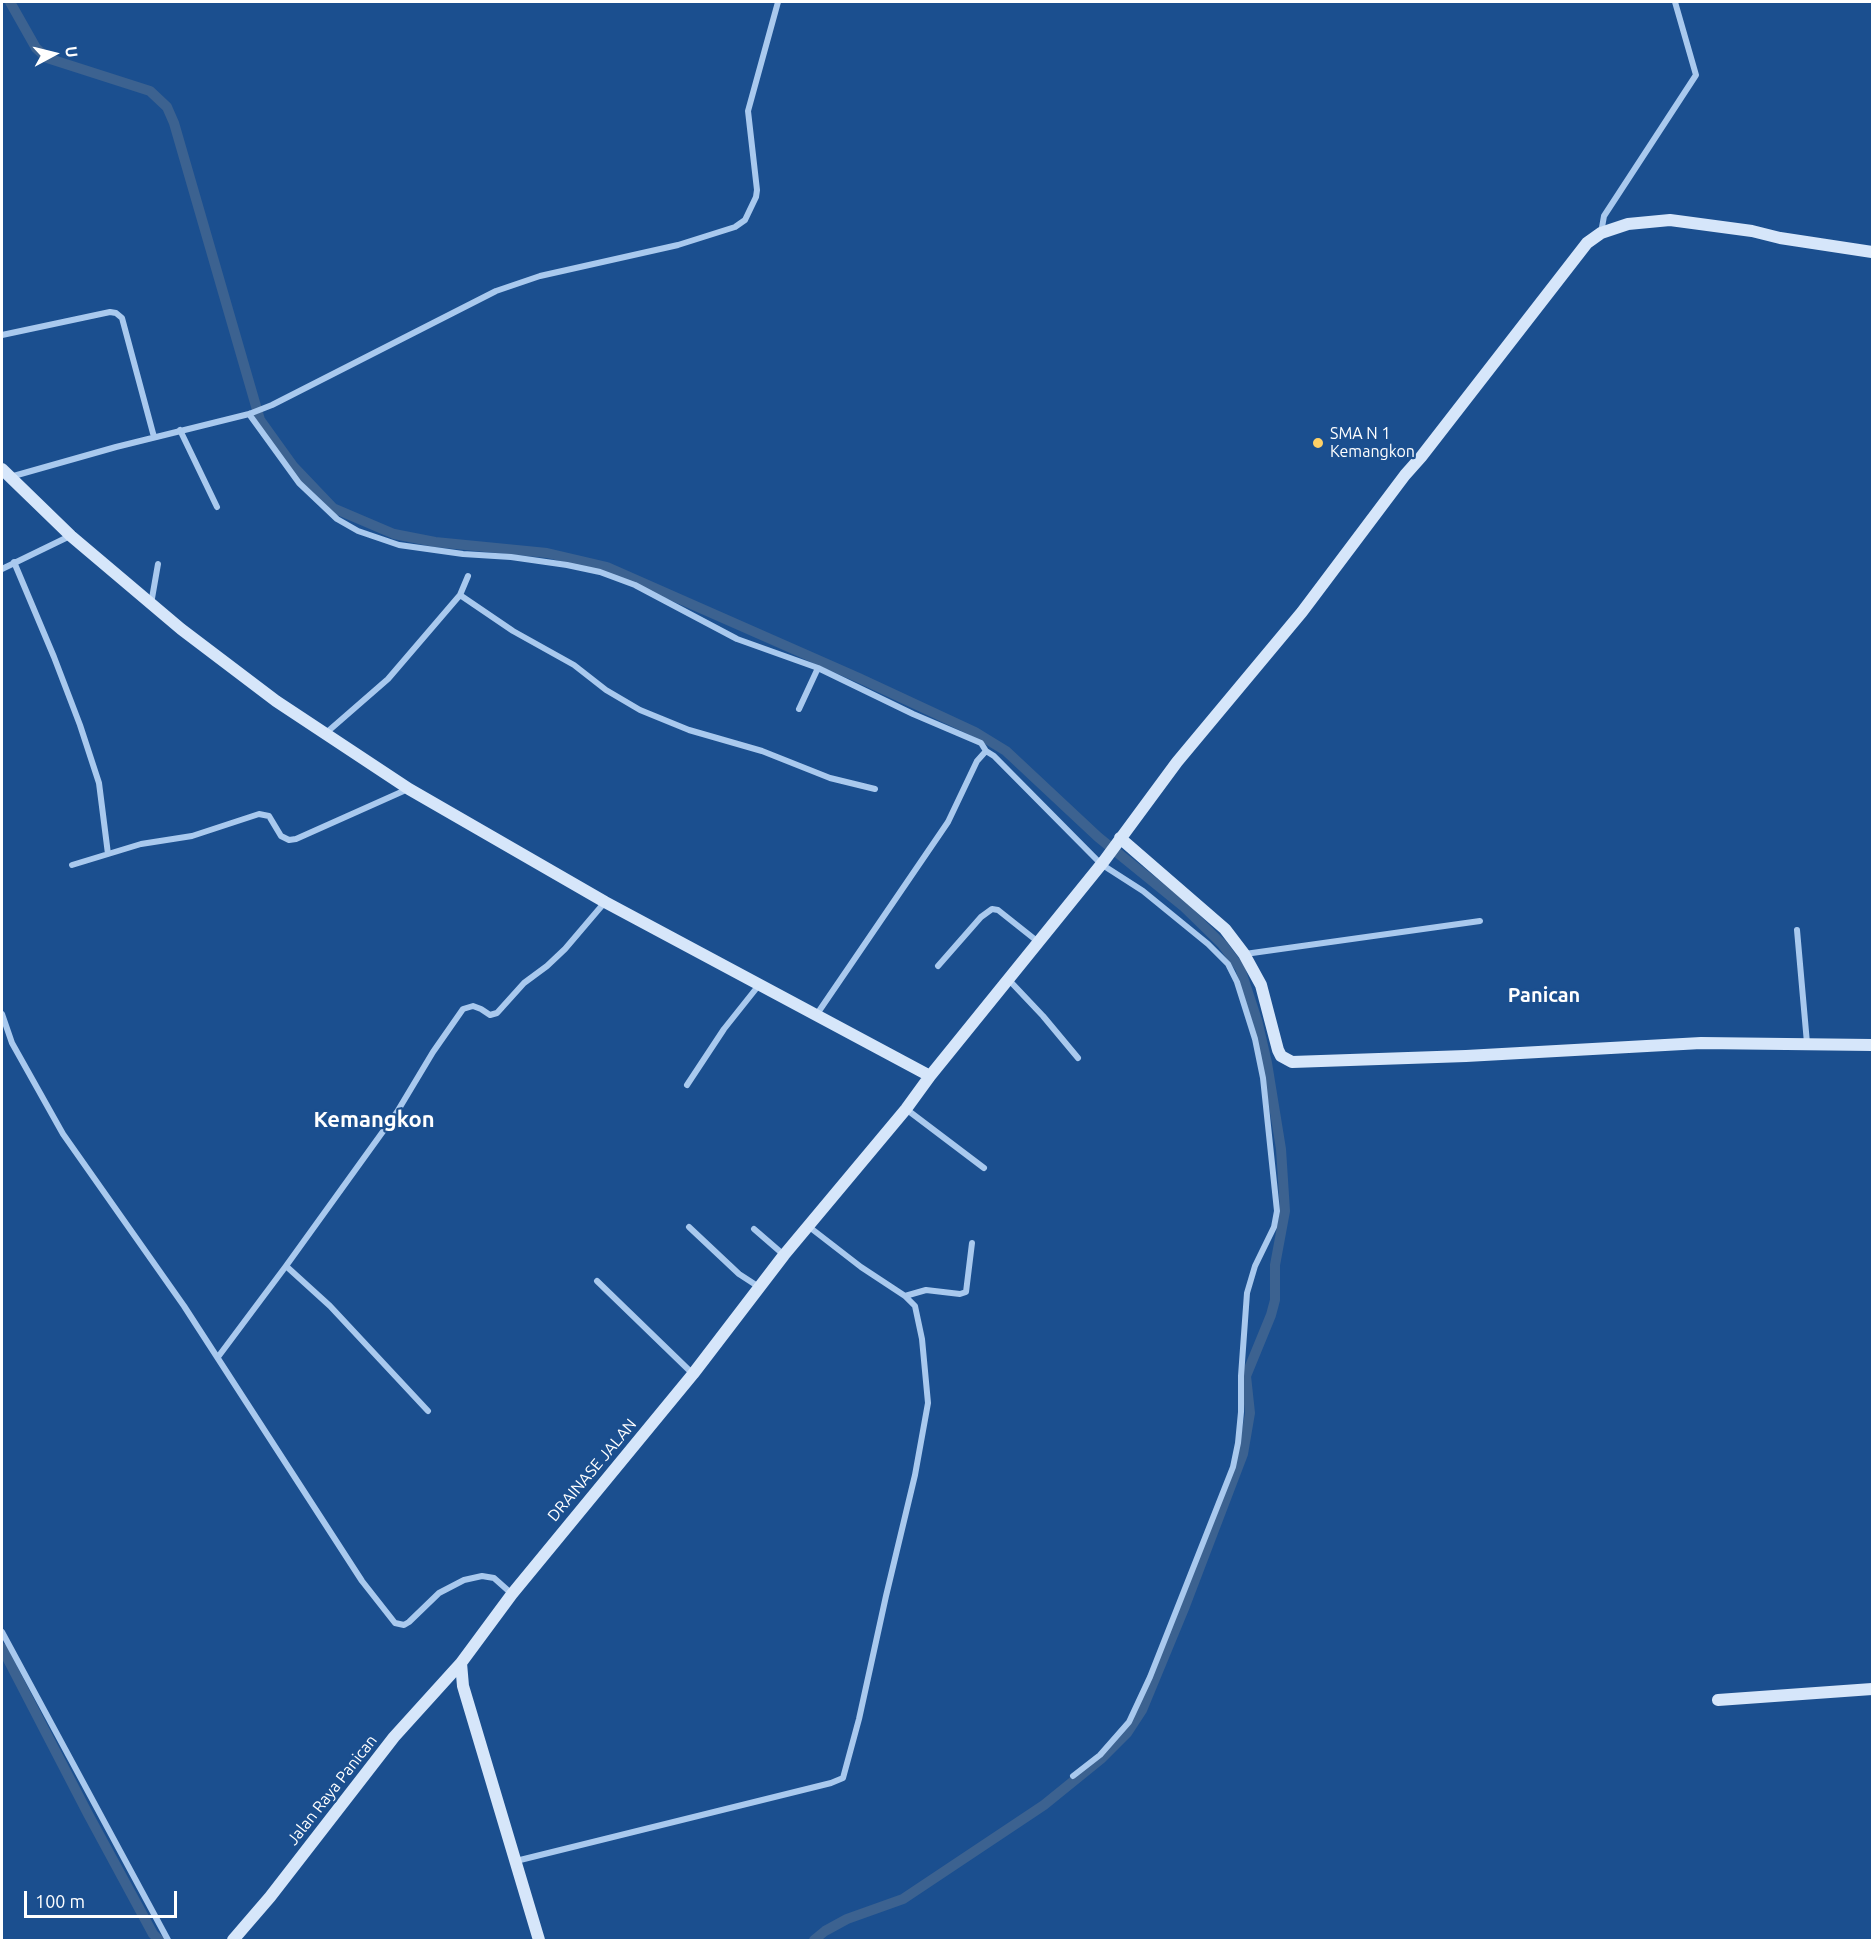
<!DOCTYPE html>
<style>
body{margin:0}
#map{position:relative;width:1874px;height:1942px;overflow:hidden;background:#1b4f8f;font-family:Ubuntu,sans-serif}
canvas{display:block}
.frame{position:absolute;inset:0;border:3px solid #fff;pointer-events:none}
.north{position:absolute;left:24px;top:24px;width:60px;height:60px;-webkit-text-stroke:4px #1b4f8f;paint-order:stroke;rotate:83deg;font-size:16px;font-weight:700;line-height:24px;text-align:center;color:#fff}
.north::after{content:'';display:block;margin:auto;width:21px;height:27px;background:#fff;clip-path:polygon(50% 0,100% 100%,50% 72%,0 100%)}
.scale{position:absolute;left:24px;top:1891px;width:153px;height:27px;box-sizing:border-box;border:3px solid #fff;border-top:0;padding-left:8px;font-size:18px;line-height:21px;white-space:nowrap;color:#fff;-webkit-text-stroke:4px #1b4f8f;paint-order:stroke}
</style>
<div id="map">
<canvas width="1874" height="1942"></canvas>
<div class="frame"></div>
<div class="north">U</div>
<div class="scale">100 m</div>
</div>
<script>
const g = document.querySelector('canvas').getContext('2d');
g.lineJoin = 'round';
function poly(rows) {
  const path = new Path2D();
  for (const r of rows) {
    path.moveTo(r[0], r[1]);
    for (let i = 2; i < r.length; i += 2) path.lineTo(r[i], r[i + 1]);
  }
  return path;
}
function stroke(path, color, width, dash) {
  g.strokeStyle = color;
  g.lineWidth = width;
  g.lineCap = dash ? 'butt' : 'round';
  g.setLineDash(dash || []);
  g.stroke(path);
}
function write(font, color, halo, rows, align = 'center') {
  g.font = font + ' Ubuntu,sans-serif';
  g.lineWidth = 4.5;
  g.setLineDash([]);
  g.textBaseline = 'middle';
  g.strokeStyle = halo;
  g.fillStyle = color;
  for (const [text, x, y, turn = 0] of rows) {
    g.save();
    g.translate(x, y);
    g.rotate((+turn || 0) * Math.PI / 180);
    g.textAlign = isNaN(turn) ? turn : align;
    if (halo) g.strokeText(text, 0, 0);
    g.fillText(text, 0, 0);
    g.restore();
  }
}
stroke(poly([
 [10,2,36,48,47,58,150,91,167,107,174,123,260,420,293,466,333,508,394,534,435,542,547,553,607,567,859,678,975,732,1006,751,1098,837,1183,906,1222,944,1240,968,1257,1020,1267,1063,1281,1149,1285,1211,1275,1265,1275,1300,1271,1315,1246,1376,1250,1413,1243,1454,1185,1606,1142,1710,1127,1733,1102,1758,1044,1805,903,1899,847,1919,825,1931,814,1940],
 [2,1648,88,1814,153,1934,159,1940]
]), '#3c6290', 10);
stroke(poly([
 [1601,233,1604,216,1696,75,1675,2],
 [2,335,110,312,116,313,122,318,154,437],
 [249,414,299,483,337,519,358,531,399,545,463,554,511,557,567,565,600,572,635,585,737,639,818,668,913,714,981,743,986,751],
 [180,430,217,507],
 [10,477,116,447,249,414,272,405,496,291,540,276,678,245,735,227,745,220,756,197,757,190,748,111,778,2],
 [14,562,54,657,80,725,99,783,108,854],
 [2,569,70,536],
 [460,595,513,631,574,665,606,690,640,710,689,730,762,751,830,778,875,789],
 [151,604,158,564],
 [799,709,818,668],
 [326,733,388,679,460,595,468,576],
 [72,865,141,844,192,836,259,814,269,816,281,836,289,840,296,839,408,789],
 [1797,930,1807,1043],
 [1245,954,1480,921],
 [938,966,981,917,992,909,998,910,1037,941],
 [1008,979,1043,1016,1078,1058],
 [2,1014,12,1043,63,1134,184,1306,362,1581,395,1623,404,1625,409,1622,439,1593,464,1580,482,1576,494,1578,512,1594],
 [817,1014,948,822,977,761,986,751,994,756,1101,864,1143,891,1208,944,1228,964,1237,982,1255,1039,1263,1078,1277,1211,1274,1227,1255,1266,1247,1293,1241,1376,1241,1412,1238,1443,1233,1467,1150,1677,1129,1722,1100,1755,1073,1776],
 [687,1085,724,1029,759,985],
 [906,1109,984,1168],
 [689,1227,739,1274,759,1287],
 [754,1229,784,1255],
 [286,1266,397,1112,433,1052,463,1009,473,1006,481,1009,490,1015,497,1013,524,983,547,966,565,949,605,902],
 [597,1281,693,1374],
 [905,1296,926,1290,960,1294,966,1292,972,1243],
 [218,1357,286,1266,330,1306,428,1411],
 [2,1632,168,1940],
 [516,1861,831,1783,843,1778,859,1719,886,1596,915,1475,928,1403,922,1339,915,1306,905,1296,861,1267,808,1226]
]), '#a9c9ee', 6);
stroke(poly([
 [2,469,71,536,181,629,276,701,409,789,605,902,930,1076],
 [1120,838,1225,929,1244,954,1261,985,1278,1050,1281,1056,1292,1062,1466,1056,1701,1043,1872,1045],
 [1718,1700,1872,1689],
 [233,1940,270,1897,394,1737,461,1663],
 [539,1940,463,1686,461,1663,512,1594,693,1374,784,1255,906,1109,930,1076,1104,861,1177,762,1302,612,1405,475,1421,457,1587,243,1601,233,1628,224,1670,220,1752,231,1780,238,1872,252]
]), '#d6e6fa', 12);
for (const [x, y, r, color] of [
 [1318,443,6,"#ffd166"]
]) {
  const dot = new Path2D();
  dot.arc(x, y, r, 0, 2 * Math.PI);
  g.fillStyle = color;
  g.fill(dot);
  stroke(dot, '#1b4f8f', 2);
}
write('16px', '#fff', '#1b4f8f', [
 ["SMA N 1",1330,434],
 ["Kemangkon",1330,452]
], 'left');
write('16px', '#fff', '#1b4f8f', [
 ["DRAINASE JALAN",592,1470,-50],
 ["Jalan Raya Panican",332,1790,-52]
]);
write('bold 20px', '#fff', '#1b4f8f', [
 ["Panican",1544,995]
]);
write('bold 22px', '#fff', '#1b4f8f', [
 ["Kemangkon",374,1120]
]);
</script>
